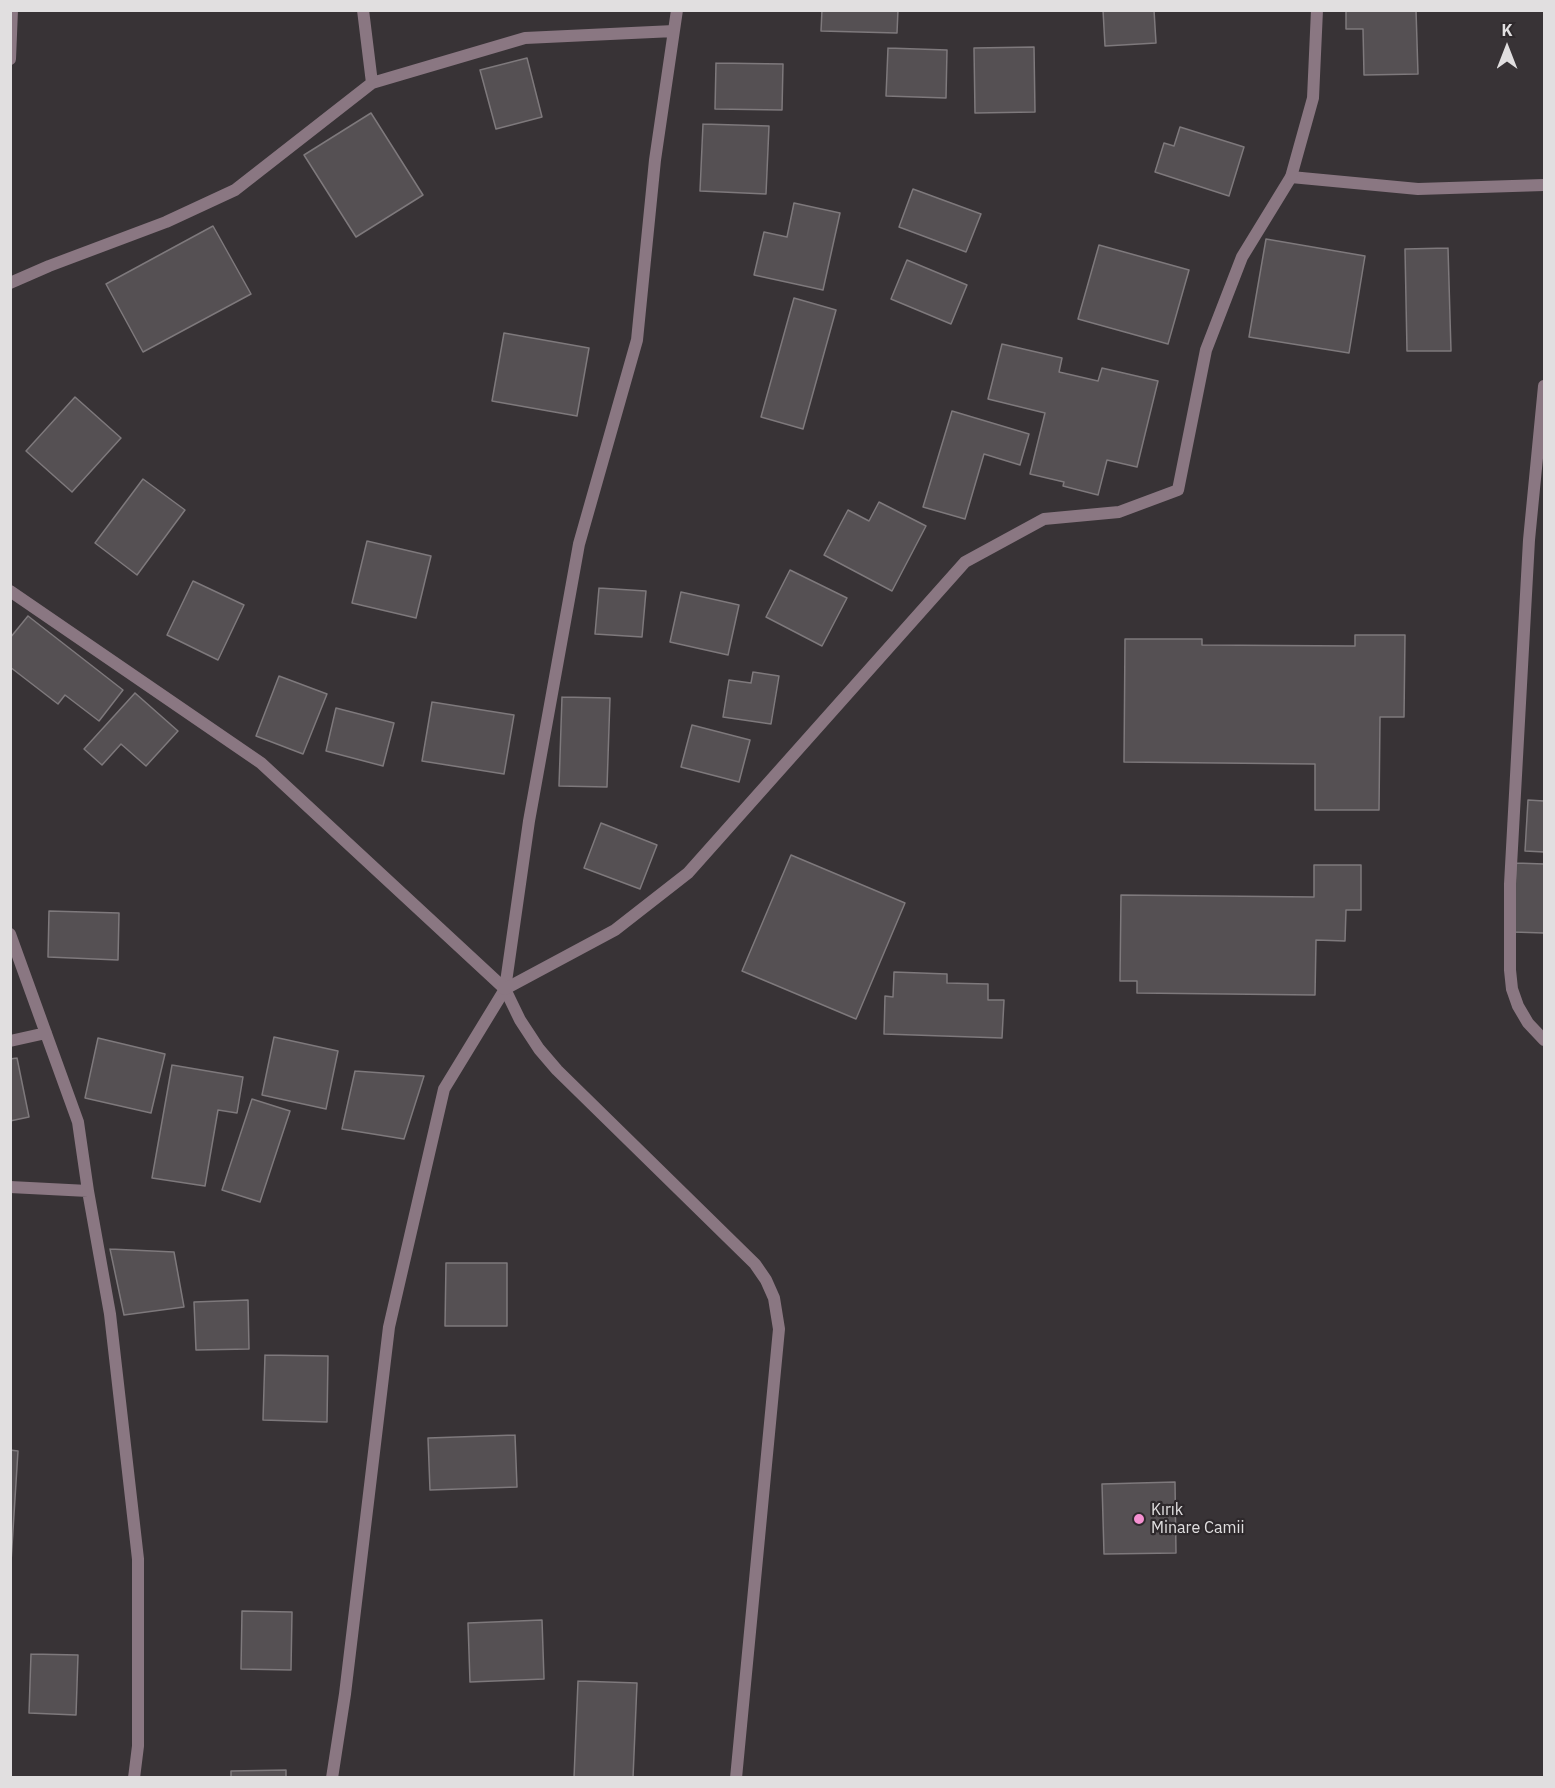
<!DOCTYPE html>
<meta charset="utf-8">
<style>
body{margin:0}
#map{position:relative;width:1555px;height:1788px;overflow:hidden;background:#383336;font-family:"IBM Plex Sans",sans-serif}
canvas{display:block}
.frame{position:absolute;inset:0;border:12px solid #e1dfe0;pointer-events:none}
.north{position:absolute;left:1477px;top:18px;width:60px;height:60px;-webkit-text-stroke:4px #2e292c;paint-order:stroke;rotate:0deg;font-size:16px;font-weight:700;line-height:24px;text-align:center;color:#e1dfe0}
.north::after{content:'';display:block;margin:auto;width:21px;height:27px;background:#e1dfe0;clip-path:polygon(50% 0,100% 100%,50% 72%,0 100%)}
</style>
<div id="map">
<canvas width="1555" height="1788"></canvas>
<div class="frame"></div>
<div class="north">K</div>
</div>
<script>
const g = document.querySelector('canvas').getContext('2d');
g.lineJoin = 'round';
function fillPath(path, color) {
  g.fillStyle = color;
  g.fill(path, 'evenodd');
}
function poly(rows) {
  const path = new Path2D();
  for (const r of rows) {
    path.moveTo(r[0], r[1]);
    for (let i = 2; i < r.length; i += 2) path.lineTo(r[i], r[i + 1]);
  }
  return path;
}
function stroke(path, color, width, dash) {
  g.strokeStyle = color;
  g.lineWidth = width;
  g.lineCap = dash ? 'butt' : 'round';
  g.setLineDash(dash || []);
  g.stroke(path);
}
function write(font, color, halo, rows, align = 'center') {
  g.font = font + ' "IBM Plex Sans",sans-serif';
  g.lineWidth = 4.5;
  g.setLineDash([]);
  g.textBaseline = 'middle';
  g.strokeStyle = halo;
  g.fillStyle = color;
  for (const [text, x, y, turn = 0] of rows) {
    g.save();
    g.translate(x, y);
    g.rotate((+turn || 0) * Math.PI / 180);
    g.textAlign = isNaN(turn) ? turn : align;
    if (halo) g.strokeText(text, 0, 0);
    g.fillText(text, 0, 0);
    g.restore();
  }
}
const building = poly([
 [822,10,898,10,897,33,821,31,822,10],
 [1103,10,1154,10,1156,43,1105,46,1103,10],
 [1346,10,1416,10,1418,74,1364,75,1363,29,1346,29,1346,10],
 [1034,47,1035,112,975,113,974,48,1034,47],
 [888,48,947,50,946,98,886,96,888,48],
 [527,58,542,117,496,129,480,70,527,58],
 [716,63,783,64,782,110,715,109,716,63],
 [371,113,423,195,356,237,304,155,371,113],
 [703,124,769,126,766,194,700,191,703,124],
 [1180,127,1244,147,1229,196,1155,172,1164,143,1174,146,1180,127],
 [913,189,981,214,966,252,899,227,913,189],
 [794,203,840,213,823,290,754,275,764,232,787,237,794,203],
 [213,226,251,294,143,352,106,284,213,226],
 [1266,239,1365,256,1349,353,1249,337,1266,239],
 [1099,245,1189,270,1168,344,1078,319,1099,245],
 [1448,248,1451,351,1407,351,1405,249,1448,248],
 [907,260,967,285,951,324,891,299,907,260],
 [794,298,836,310,803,429,761,417,794,298],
 [504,333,589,348,577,416,492,401,504,333],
 [1002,344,1062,358,1059,372,1098,381,1102,368,1158,381,1137,467,1107,460,1098,495,1063,486,1064,482,1030,474,1045,413,988,399,1002,344],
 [75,397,121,438,72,492,26,451,75,397],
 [952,411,1029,434,1020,465,984,454,965,519,923,507,952,411],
 [143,479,185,510,137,575,95,543,143,479],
 [879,502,926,526,892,591,824,555,848,510,869,521,879,502],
 [367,541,431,556,416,618,352,603,367,541],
 [790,570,847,598,822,646,766,617,790,570],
 [193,581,244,605,218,660,167,635,193,581],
 [599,588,646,591,642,637,595,634,599,588],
 [681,592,739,605,728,655,670,642,681,592],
 [28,616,123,690,99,721,65,695,58,704,10,667,10,638,28,616],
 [1355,635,1405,635,1404,717,1380,717,1379,810,1315,810,1315,764,1124,762,1125,639,1202,639,1202,645,1355,646,1355,635],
 [753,672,779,676,771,724,723,717,729,680,751,683,753,672],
 [279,676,327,694,303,754,256,736,279,676],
 [135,693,178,731,146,766,121,744,102,765,84,749,135,693],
 [562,697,610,698,607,787,559,786,562,697],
 [432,702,514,715,504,774,422,761,432,702],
 [336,708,394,723,383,766,326,751,336,708],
 [692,725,750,740,739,782,681,767,692,725],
 [1528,800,1544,801,1544,852,1525,851,1528,800],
 [601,823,657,845,640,889,584,868,601,823],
 [791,855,905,903,856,1019,742,971,791,855],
 [1516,863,1544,864,1544,933,1513,932,1516,863],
 [1314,865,1361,865,1361,910,1346,910,1345,941,1316,940,1315,995,1137,993,1137,981,1120,981,1121,895,1314,897,1314,865],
 [49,911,119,913,118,960,48,957,49,911],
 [894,972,947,974,947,983,988,984,988,1000,1004,1000,1002,1038,884,1034,885,996,893,997,894,972],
 [274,1037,338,1051,326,1109,262,1095,274,1037],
 [98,1038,165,1054,151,1113,85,1098,98,1038],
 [17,1058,29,1117,10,1121,10,1059,17,1058],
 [172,1065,243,1077,237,1113,218,1110,205,1186,152,1178,172,1065],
 [355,1071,424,1076,404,1139,342,1129,355,1071],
 [252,1099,290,1111,260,1202,222,1190,252,1099],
 [110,1249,174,1252,184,1307,124,1315,110,1249],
 [446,1263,507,1263,507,1326,445,1326,446,1263],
 [248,1300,249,1349,196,1350,194,1302,248,1300],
 [265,1355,328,1356,327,1422,263,1420,265,1355],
 [515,1435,517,1487,430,1490,428,1438,515,1435],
 [10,1450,18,1451,11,1562,10,1562,10,1450],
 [1175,1482,1176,1553,1104,1554,1102,1484,1175,1482],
 [242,1611,292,1612,291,1670,241,1669,242,1611],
 [542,1620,544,1679,470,1682,468,1623,542,1620],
 [31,1654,78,1655,76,1715,29,1713,31,1654],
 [578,1681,637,1683,633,1778,574,1778,578,1681],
 [286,1770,286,1778,231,1778,231,1771,286,1770]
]);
fillPath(building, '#555053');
stroke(building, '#7e797c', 1.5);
stroke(poly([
 [505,989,520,1020,539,1049,557,1070,755,1264,766,1280,774,1298,779,1329,736,1778]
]), '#8a7782', 12);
stroke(poly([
 [363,10,372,83],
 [10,59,12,10],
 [1291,177,1418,189,1544,185],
 [10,283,49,266,166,222,235,190,372,83,525,38,674,31],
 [1544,386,1529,540,1510,884,1510,970,1512,989,1518,1006,1528,1023,1544,1040],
 [10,934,78,1122,88,1191,110,1314,138,1559,138,1746,134,1778],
 [10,1041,46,1033],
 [10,1187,88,1191],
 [332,1778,345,1694,389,1327,444,1089,505,989,529,821,579,544,637,340,655,160,677,10]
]), '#8a7782', 12);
stroke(poly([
 [10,591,261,763,505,989,615,930,688,873,965,562,1044,519,1119,512,1178,490,1206,350,1242,257,1291,177,1313,98,1317,10]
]), '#8a7782', 12);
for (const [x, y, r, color] of [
 [1139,1519,6,"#f590d1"]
]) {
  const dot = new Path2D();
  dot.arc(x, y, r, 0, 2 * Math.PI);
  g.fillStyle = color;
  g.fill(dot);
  stroke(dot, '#2e292c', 2);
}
write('16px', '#e1dfe0', '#2e292c', [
 ["Kırık",1151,1510],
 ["Minare Camii",1151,1528]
], 'left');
</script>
